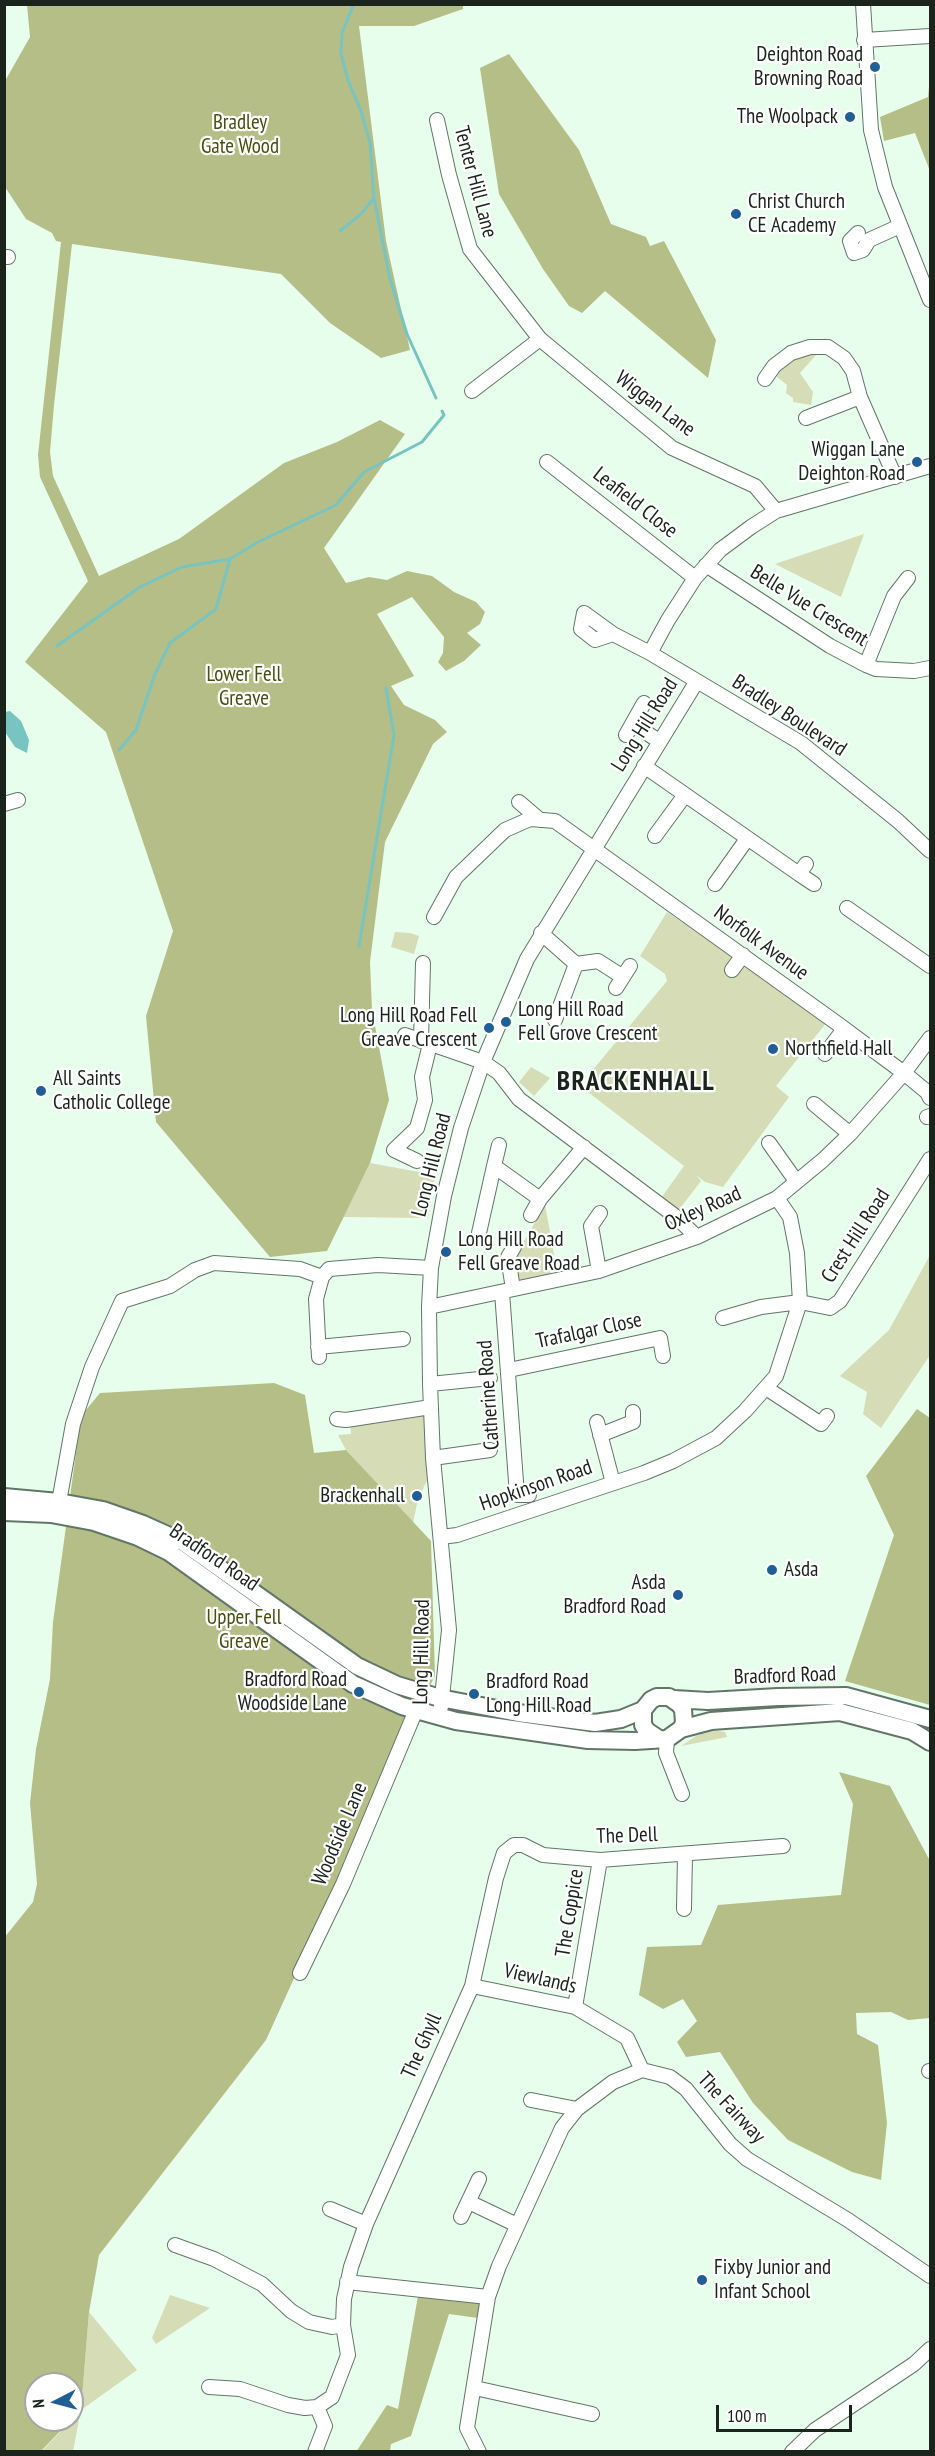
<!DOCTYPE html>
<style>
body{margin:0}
#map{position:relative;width:935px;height:2456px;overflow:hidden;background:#e7feed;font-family:"PT Sans Narrow",sans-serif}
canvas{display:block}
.frame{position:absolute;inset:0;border:6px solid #1b231d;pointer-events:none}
.north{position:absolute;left:24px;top:2372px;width:60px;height:60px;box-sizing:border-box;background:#fff;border:2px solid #a4a7a5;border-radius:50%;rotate:264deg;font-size:16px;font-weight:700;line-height:24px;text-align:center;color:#1b231d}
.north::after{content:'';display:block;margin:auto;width:21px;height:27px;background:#1f5f95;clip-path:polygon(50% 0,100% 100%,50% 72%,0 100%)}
.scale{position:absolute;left:716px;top:2405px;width:136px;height:27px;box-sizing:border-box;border:3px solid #1b231d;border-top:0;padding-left:8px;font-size:18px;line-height:21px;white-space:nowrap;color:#1b231d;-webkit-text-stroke:4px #fff;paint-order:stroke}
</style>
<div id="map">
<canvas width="935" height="2456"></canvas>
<div class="frame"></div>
<div class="north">N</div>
<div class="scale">100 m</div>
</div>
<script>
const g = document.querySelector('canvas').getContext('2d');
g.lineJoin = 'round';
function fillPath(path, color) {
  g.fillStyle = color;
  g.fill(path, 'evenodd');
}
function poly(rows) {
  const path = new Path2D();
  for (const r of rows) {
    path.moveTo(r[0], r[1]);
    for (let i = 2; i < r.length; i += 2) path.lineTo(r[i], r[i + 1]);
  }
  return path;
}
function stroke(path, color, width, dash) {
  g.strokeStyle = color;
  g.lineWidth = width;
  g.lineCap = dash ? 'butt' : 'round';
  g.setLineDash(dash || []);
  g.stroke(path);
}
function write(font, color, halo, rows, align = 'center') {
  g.font = font + ' "PT Sans Narrow",sans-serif';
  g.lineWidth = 4.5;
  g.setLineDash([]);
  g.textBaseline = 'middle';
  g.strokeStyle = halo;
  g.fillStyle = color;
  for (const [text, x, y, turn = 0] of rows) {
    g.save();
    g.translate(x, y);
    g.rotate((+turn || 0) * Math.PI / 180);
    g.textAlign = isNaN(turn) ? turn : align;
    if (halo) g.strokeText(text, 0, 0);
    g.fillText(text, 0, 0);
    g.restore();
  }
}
fillPath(poly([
 [804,355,816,355,800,373,813,392,811,405,793,402,793,398,786,393,787,385,777,377,779,371,794,358],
 [864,534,841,597,775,564],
 [667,912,827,1022,776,1086,789,1097,723,1187,705,1182,696,1175,701,1181,678,1211,661,1198,684,1166,584,1089,591,1072,667,981,665,974,640,956],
 [395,932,410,933,419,936,414,954,391,947],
 [531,1067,550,1078,534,1096,519,1082],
 [370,1163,435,1175,428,1218,343,1217],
 [545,1205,556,1265,547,1277,517,1284,515,1257],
 [930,1255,930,1355,881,1428,863,1414,867,1392,840,1376,889,1330],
 [419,1414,425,1416,431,1472,418,1499,413,1523,346,1450,338,1435,351,1434,350,1420],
 [712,1730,725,1732,727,1737,681,1746,696,1736],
 [170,2295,210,2308,156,2344,152,2338],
 [89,2312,137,2370,81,2410,73,2451,41,2452,81,2410]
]), '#d5dcb6');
fillPath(poly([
 [27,5,463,5,463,9,414,26,359,26,386,241,410,350,381,358,330,323,281,274,72,244,54,405,50,452,53,476,99,576,179,539,284,463,337,442,380,420,405,434,324,548,346,583,369,577,387,580,407,571,432,576,454,592,476,602,485,612,480,624,467,633,481,645,464,661,446,671,438,662,443,653,444,637,412,597,377,614,414,676,391,686,404,705,435,720,447,732,433,744,385,842,370,962,372,1010,389,1100,370,1163,327,1251,270,1257,156,1122,146,1016,173,931,106,732,25,662,88,581,40,477,38,455,61,242,56,241,52,233,26,219,5,187,5,81,30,37],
 [509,54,579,150,611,224,646,237,650,246,664,241,716,340,708,378,605,291,582,313,569,306,543,269,499,194,480,68],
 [930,77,930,171,915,133,884,141,880,117,928,97],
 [274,1383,305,1395,314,1453,346,1450,431,1541,435,1676,409,1725,266,2040,99,2255,89,2312,81,2410,72,2419,72,2384,36,2384,36,2420,71,2420,41,2451,5,2451,4,1938,33,1902,37,1884,30,1803,36,1749,50,1679,53,1622,81,1416,100,1393],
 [917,1409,930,1418,930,1705,845,1681,894,1535,866,1476],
 [839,1772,890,1786,930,1861,930,2018,908,2020,891,2012,856,2013,857,2034,878,2045,887,2123,881,2180,852,2172,788,2140,753,2103,720,2052,686,2057,677,2042,697,2021,683,1999,663,2009,639,1995,647,1947,701,1945,718,1905,841,1895,853,1804],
 [418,2296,480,2303,478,2318,449,2314,411,2436,391,2444,390,2451,356,2452,387,2405,398,2409]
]), '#b5be86');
fillPath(poly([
 [10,711,21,721,29,740,27,753,15,747,5,732,5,712]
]), '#78c4c1');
stroke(poly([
 [354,4,342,33,341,54,348,80,361,111,370,143,374,198,390,279,407,334,436,398],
 [340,231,360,215,374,198],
 [57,646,140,587,182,567,230,559],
 [119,750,136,730,155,674,170,643,216,609,230,559,258,542,336,505,364,472,422,442,444,415,442,411],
 [359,946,394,735,386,688]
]), '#78c4c1', 3);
const minor = poly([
 [863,4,871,130,885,187,930,300],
 [864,40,930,36],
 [437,120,449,175,470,249,540,339],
 [858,233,850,241,854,253,863,250,869,240,900,226],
 [4,257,8,257],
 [765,379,774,366,791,353,810,347,828,347,844,358,853,371,860,397,895,477],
 [472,391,540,339,672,448,755,486,776,511],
 [806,418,860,397],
 [547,462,695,578],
 [706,565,830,646,866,665,876,669,914,671,930,668],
 [613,634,595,640,581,629,584,613,613,634,650,653,801,743,898,821,930,851],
 [650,653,668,620,695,578,720,550,751,527,776,511,930,466],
 [866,665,894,596,908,578],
 [633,724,659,741],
 [626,735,644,703],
 [644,766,799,874,806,864],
 [519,802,540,820],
 [4,804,18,800],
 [655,836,685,795],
 [799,874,814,884],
 [715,884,747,839],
 [847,908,930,966],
 [434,917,456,877,505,830,530,819,555,821,838,1024,904,1073,927,1092,930,1098],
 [541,933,576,964,598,961,623,977],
 [732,970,743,955],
 [616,988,630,966],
 [555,1020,576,964],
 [405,1035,483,1062,499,1073,519,1099,675,1216,697,1237],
 [421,1041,423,963],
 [825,1054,844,1029],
 [814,1104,850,1134],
 [927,1117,930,1116],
 [769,1143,796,1181],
 [499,1145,494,1166,540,1199],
 [417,1161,394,1150,417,1128,425,1100,422,1077,430,1044],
 [531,1215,540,1199,584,1147],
 [479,1233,494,1166],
 [599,1271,591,1226,600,1213],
 [513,1289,508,1257,514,1247],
 [502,1292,517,1495,529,1495],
 [429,1307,599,1271,697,1237,777,1198,823,1160,850,1134,904,1073,930,1038],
 [723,1318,761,1307,800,1302,830,1308,840,1301,930,1159],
 [318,1347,403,1339],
 [319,1357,316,1299,322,1277,329,1269,378,1265,431,1268],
 [509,1370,660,1338,663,1356],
 [430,1384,490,1378],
 [766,1388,821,1424,827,1416],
 [337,1419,346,1420,431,1407],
 [597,1422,613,1483],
 [600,1435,633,1422,633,1412],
 [433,1458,490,1450],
 [59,1502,73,1424,92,1367,122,1301,170,1286,195,1270,214,1263,300,1269,322,1277],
 [441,1537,457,1535,644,1473,673,1461,716,1438,745,1411,776,1376,800,1302,797,1253,790,1217,777,1198],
 [441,1707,449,1630,433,1458,430,1384,429,1307,431,1268,444,1196,461,1128,483,1062,527,959,697,681],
 [667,1739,666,1753,682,1794],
 [684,1909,685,1854],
 [300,1973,343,1884,416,1710],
 [472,1986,575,2007,627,2038,642,2070],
 [575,2007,600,1860],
 [929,2071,930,2071],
 [531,2100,577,2109],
 [469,2202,517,2225],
 [330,2209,366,2224],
 [461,2217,479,2179],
 [175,2245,214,2259,262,2284,291,2311,309,2322,332,2327,343,2325],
 [347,2282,488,2297],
 [209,2387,240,2389,288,2405,305,2408,317,2407,332,2397,348,2355,343,2325,344,2299,351,2267,366,2224,472,1986,496,1878,504,1853,514,1845,523,1845,543,1855,600,1860,783,1846],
 [475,2388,592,2414],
 [315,2452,325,2426,317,2407],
 [479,2452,467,2428,488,2297,499,2266,562,2128,577,2109,613,2082,642,2070,670,2077,686,2089,730,2144,747,2159,848,2220,930,2276],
 [792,2452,815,2430,914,2364,930,2349]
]);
const major = poly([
 [4,1497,59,1502,103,1510,143,1524,183,1542,357,1666,397,1685,440,1698,518,1713,595,1723,621,1719,643,1710],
 [4,1512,51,1514,94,1522,138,1537,169,1552,353,1684,402,1706,456,1721,588,1740,635,1741,667,1739,681,1729,684,1723,683,1709,679,1704,669,1697,657,1697,651,1700,643,1710,643,1725,647,1731,659,1739],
 [674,1699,708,1701,778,1697,846,1696,930,1719],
 [681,1729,711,1721,840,1712,912,1731,930,1742]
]);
stroke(minor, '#627668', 16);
stroke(major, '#627668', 20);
stroke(minor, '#fff', 14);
stroke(major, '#fff', 16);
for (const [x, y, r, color] of [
 [875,67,6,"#1f5f95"],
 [850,117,6,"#1f5f95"],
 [736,214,6,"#1f5f95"],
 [917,462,6,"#1f5f95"],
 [506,1022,6,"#1f5f95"],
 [489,1028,6,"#1f5f95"],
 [773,1049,6,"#1f5f95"],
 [41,1091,6,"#1f5f95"],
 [446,1252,6,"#1f5f95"],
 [417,1496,6,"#1f5f95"],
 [772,1570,6,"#1f5f95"],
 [678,1595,6,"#1f5f95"],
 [359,1692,6,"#1f5f95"],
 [474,1694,6,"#1f5f95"],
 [702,2280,6,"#1f5f95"]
]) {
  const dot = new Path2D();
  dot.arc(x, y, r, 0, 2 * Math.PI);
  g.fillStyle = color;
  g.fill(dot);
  stroke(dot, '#fff', 2);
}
write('21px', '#1b231d', '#fff', [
 ["Deighton Road",863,55,"right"],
 ["Browning Road",863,79,"right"],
 ["The Woolpack",838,117,"right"],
 ["Christ Church",748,202],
 ["CE Academy",748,226],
 ["Wiggan Lane",905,450,"right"],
 ["Deighton Road",905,474,"right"],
 ["Long Hill Road",518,1010],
 ["Fell Grove Crescent",518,1034],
 ["Long Hill Road Fell",477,1016,"right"],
 ["Greave Crescent",477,1040,"right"],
 ["Northfield Hall",785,1049],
 ["All Saints",53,1079],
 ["Catholic College",53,1103],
 ["Long Hill Road",458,1240],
 ["Fell Greave Road",458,1264],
 ["Brackenhall",405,1496,"right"],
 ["Asda",784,1570],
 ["Asda",666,1583,"right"],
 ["Bradford Road",666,1607,"right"],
 ["Bradford Road",347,1680,"right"],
 ["Woodside Lane",347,1704,"right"],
 ["Bradford Road",486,1682],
 ["Long Hill Road",486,1706],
 ["Fixby Junior and",714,2268],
 ["Infant School",714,2292]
], 'left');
write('21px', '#484f0e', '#fff', [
 ["Bradley",240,123],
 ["Gate Wood",240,147],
 ["Lower Fell",244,675],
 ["Greave",244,699],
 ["Upper Fell",244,1618],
 ["Greave",244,1642]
]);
write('21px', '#1b231d', '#fff', [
 ["Tenter Hill Lane",475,182,75],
 ["Wiggan Lane",655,404,37],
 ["Leafield Close",635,503,38],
 ["Belle Vue Crescent",809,606,32],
 ["Bradley Boulevard",789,716,33],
 ["Long Hill Road",645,725,-58],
 ["Norfolk Avenue",761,943,36],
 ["Long Hill Road",432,1165,-76],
 ["Oxley Road",703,1209,-24],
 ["Crest Hill Road",856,1236,-57],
 ["Trafalgar Close",589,1331,-12],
 ["Catherine Road",489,1395,-94],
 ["Hopkinson Road",536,1486,-19],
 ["Bradford Road",214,1558,34],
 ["Long Hill Road",422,1652,-89],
 ["Bradford Road",785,1676,-2],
 ["Woodside Lane",340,1834,-67],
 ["The Dell",627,1836,-2],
 ["The Coppice",570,1913,-81],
 ["Viewlands",540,1979,13],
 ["The Ghyll",422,2046,-66],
 ["The Fairway",731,2108,47]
]);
g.letterSpacing = '1.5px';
write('bold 27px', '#1b231d', '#fff', [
 ["BRACKENHALL",636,1082]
]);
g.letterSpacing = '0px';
</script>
